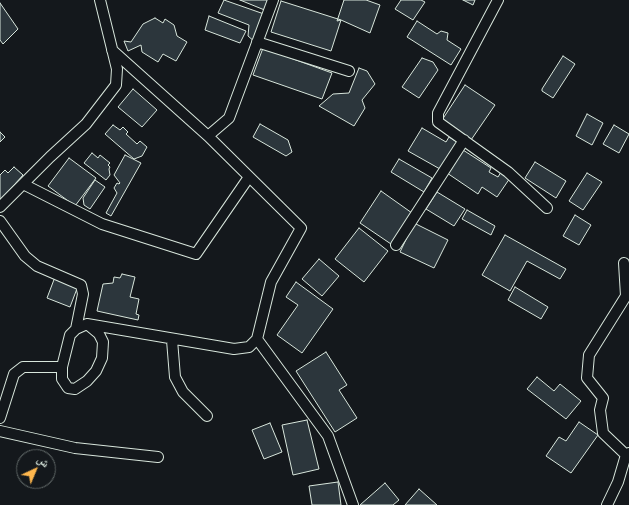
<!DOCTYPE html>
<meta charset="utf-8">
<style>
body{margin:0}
#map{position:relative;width:629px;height:505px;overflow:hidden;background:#14181c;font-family:"PT Sans","Noto Naskh Arabic",sans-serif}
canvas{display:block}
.north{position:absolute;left:16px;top:449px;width:40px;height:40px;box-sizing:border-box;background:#14181c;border:1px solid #626a69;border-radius:50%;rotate:44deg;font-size:11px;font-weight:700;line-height:16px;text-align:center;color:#d8e6dc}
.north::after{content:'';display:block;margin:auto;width:14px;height:18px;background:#ffb74d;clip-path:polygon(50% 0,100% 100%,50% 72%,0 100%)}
</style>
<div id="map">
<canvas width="629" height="505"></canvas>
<div class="north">ش</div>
</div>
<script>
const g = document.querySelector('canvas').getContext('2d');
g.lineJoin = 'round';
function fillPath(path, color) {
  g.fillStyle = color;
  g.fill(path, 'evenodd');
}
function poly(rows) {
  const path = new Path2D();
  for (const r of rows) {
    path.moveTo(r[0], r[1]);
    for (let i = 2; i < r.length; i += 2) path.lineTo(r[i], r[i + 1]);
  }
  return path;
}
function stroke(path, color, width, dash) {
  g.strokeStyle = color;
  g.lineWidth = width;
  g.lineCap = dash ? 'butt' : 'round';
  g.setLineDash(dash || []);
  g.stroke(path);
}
const building = poly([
 [224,0,264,14,255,42,248,36,249,25,218,13,224,0],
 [240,0,270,0,267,11,240,0],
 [344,0,366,0,380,5,370,33,341,20,337,21,344,0],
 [401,0,421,0,425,2,413,20,395,9,401,0],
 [463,0,475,0,473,5,463,0],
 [281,1,341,20,331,51,271,32,281,1],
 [0,3,18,29,3,44,0,40,0,3],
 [209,16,246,31,240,43,205,30,209,16],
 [155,18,163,23,165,19,174,25,177,36,187,42,176,61,163,54,158,62,142,52,141,45,128,51,124,41,131,42,143,24,155,18],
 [417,21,437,34,441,31,448,33,447,40,461,49,451,65,407,37,417,21],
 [263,48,332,73,322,99,253,75,263,48],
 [563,56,575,64,553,98,542,91,542,89,563,56],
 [422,58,433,62,438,70,419,98,402,87,422,58],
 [359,68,367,71,375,84,362,100,365,108,354,126,319,106,333,94,349,93,359,68],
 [465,85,495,105,471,140,442,120,465,85],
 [133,89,157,110,142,127,118,107,133,89],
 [587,114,603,123,592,145,576,136,587,114],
 [260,124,288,140,292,152,286,156,253,137,260,124],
 [113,125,120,130,123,127,128,132,126,134,137,144,140,141,147,147,142,156,134,159,105,134,113,125],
 [614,125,629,134,619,153,603,144,614,125],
 [422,128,446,142,449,137,457,142,440,169,408,151,422,128],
 [0,132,5,137,0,142,0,132],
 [463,150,491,168,489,172,498,177,501,172,510,178,497,197,482,187,478,194,447,173,463,150],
 [92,153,98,158,100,155,110,163,108,165,110,167,109,169,110,175,106,180,84,163,92,153],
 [125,155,141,163,111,216,106,213,117,193,114,188,117,183,119,184,120,183,114,175,125,155],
 [69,158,96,178,75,206,48,186,69,158],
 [399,159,432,178,424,192,391,172,399,159],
 [535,162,566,181,556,198,525,178,535,162],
 [14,167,23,175,0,201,0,175,5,170,8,173,14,167],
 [587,173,602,182,583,210,569,201,587,173],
 [95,180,105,187,90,209,84,205,83,198,95,180],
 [381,191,412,213,391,244,360,223,381,191],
 [437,192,465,209,454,226,426,209,437,192],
 [467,210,495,226,491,235,462,219,467,210],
 [575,215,591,225,579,245,563,236,575,215],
 [414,223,448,240,434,268,400,252,414,223],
 [359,228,388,251,364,282,335,259,359,228],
 [505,235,566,269,560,279,527,261,510,291,482,275,505,235],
 [319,259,339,276,322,296,302,279,319,259],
 [122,274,135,277,130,297,139,299,136,314,139,315,138,320,97,311,103,284,113,283,114,277,120,278,122,274],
 [55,277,78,286,70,307,47,298,55,277],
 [296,282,333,309,302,353,277,335,298,305,286,297,296,282],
 [515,287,548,307,541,319,508,300,515,287],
 [326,352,347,385,339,390,357,418,335,432,296,371,326,352],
 [537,377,554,391,560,384,581,401,566,419,527,389,537,377],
 [307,420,319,469,293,475,282,425,307,420],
 [579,422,598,435,571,473,546,456,559,437,566,441,579,422],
 [270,423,282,452,264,459,252,430,270,423],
 [338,482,341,505,312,505,309,486,338,482],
 [385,483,399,500,393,505,360,505,385,483],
 [419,489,437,505,405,505,419,489]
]);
fillPath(building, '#2c363c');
stroke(building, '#d8e6dc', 1);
const street = poly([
 [498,0,438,113,438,122,508,172,547,208],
 [257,42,349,71],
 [112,50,208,136,301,228,271,282,257,339],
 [208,136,229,118,273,0],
 [23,184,102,224,196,254,249,177],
 [0,207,50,157,86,124,116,85,117,69,100,0],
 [0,221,25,256,37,266,81,285,83,294,76,329],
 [396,245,464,140],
 [624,263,626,296,589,355,587,378,603,398,600,410,603,433,626,455],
 [87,324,99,334,103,342,102,358,96,371,87,381,75,389,68,388,62,379,62,367,70,335,76,329,87,324,234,349,249,347,257,339,328,436,353,505],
 [172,340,175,377,183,392,207,416],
 [0,418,14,374,23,367,62,367],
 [0,431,75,448,158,457],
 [607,505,618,482,626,455,629,453]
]);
stroke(street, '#d8e6dc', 12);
stroke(street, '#14181c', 10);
</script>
